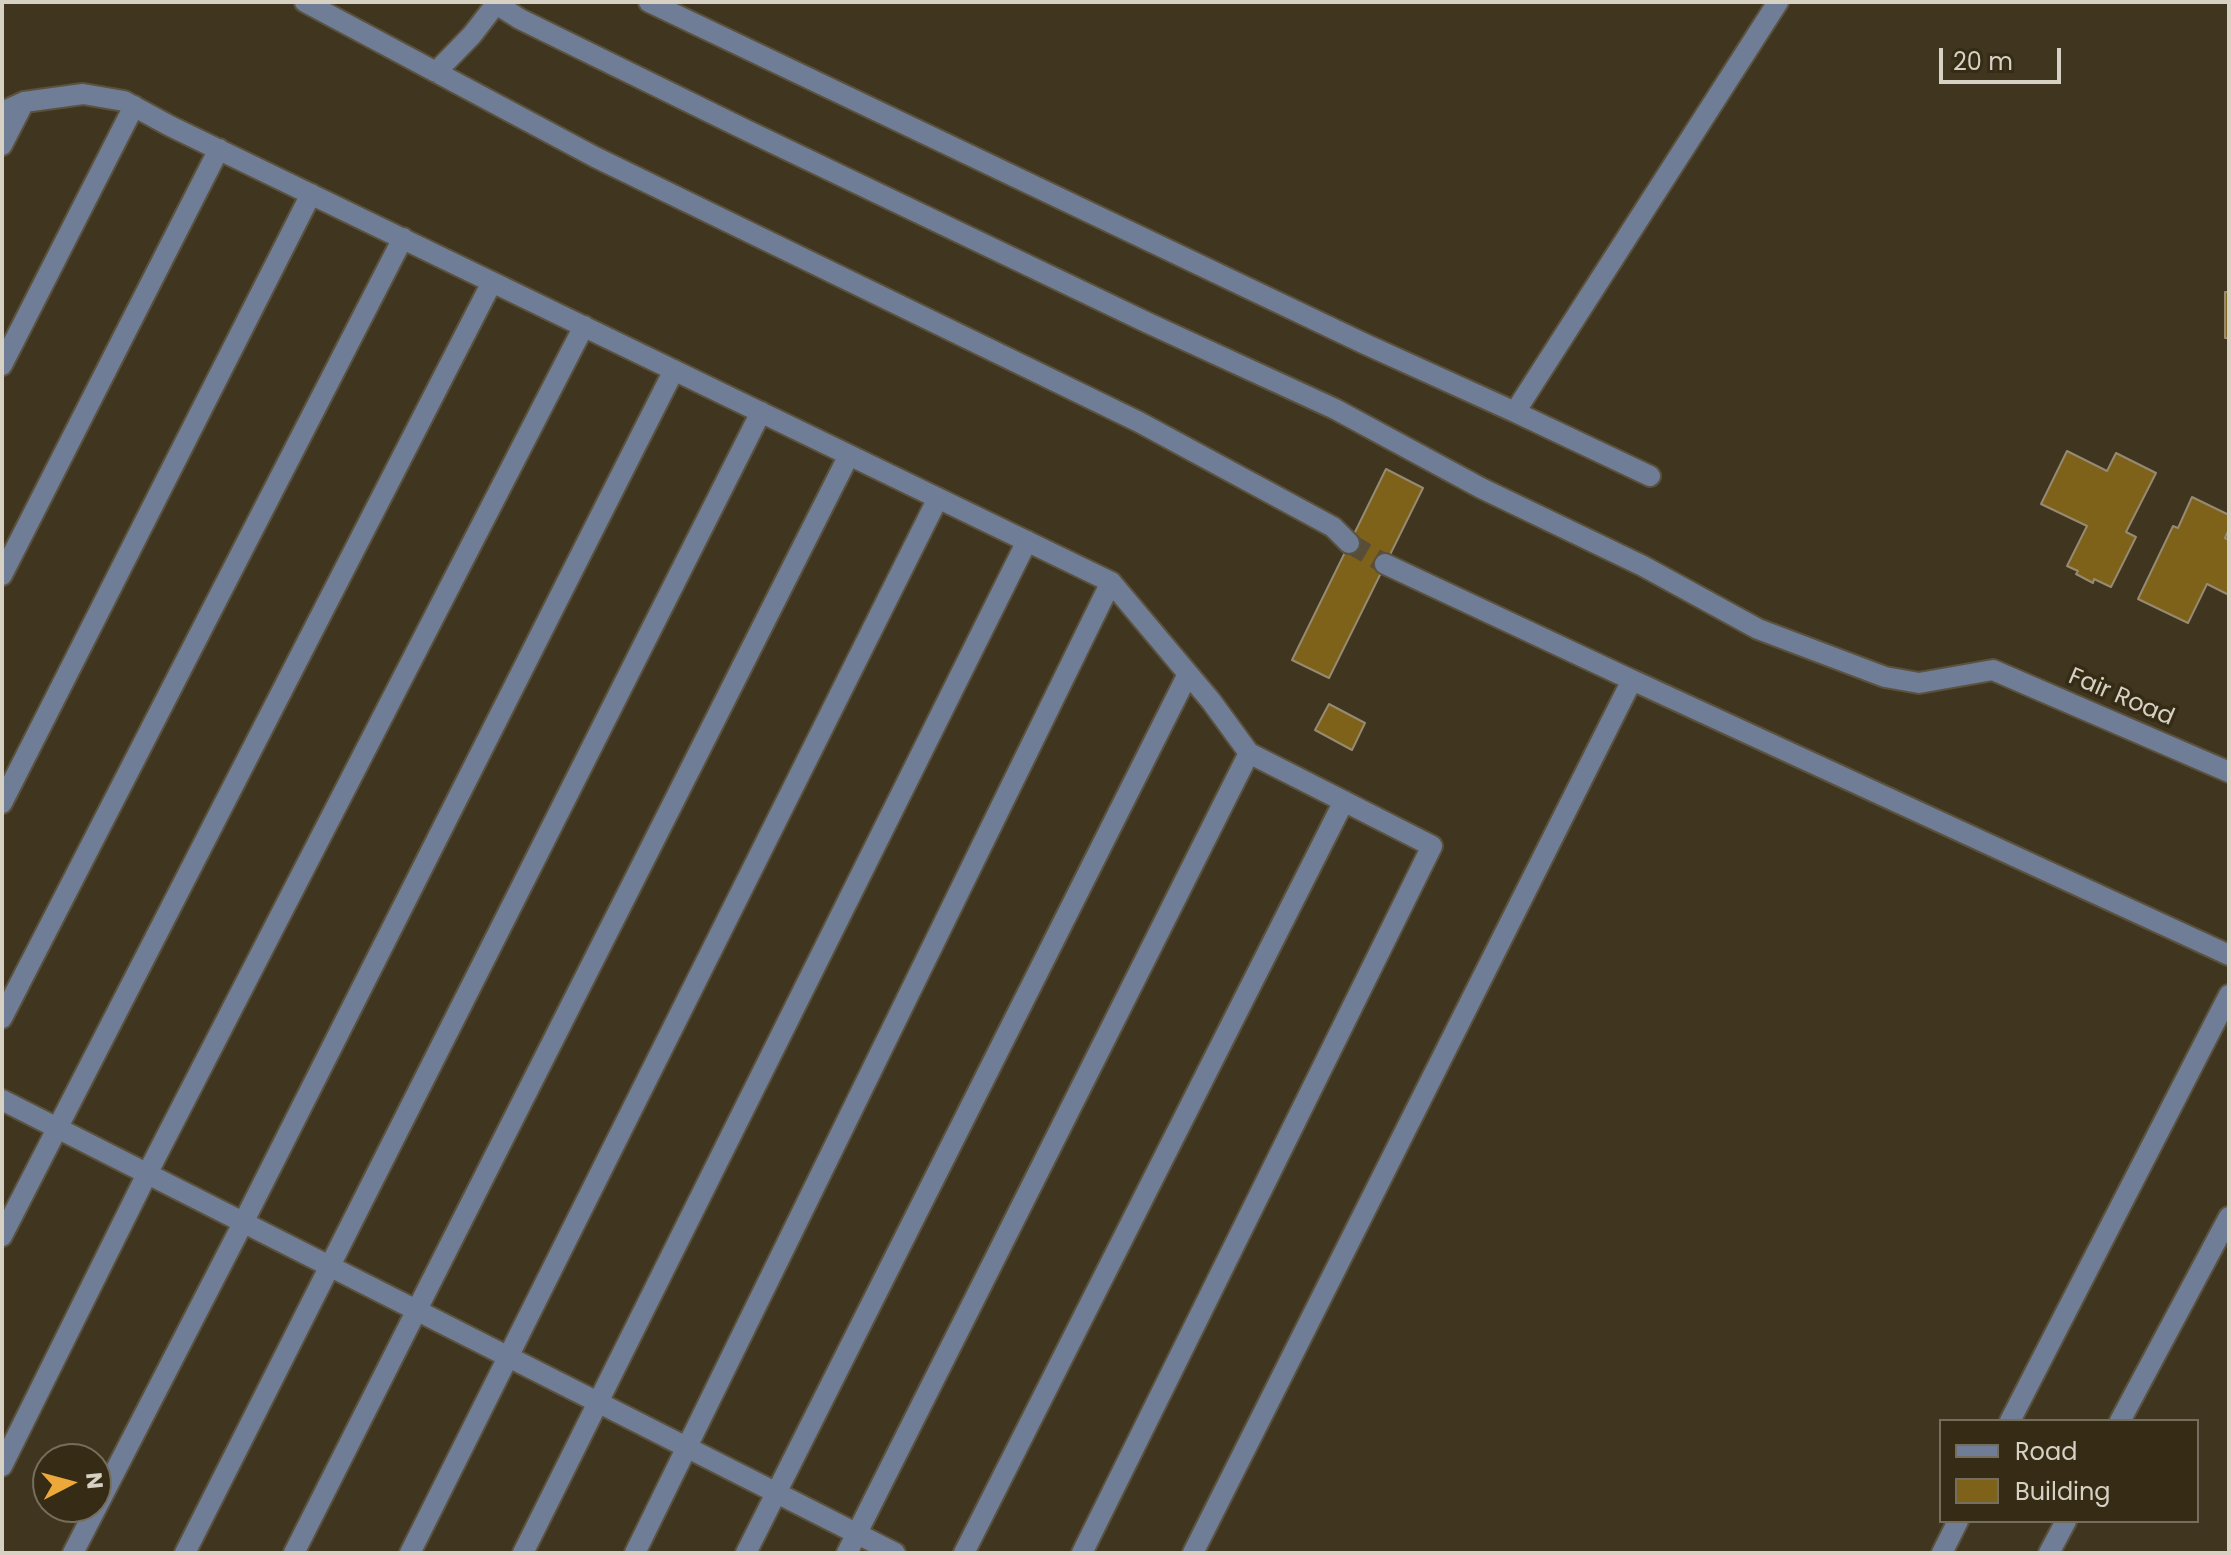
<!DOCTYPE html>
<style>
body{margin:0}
#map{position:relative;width:2231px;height:1555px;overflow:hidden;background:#403620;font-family:Poppins,sans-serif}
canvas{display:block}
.frame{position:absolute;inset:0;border:4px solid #d7d1c4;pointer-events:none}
.legend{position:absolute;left:1939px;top:1419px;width:260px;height:104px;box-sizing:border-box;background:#362c16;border:2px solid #766e5c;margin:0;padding:10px 14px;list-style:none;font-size:24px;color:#d7d1c4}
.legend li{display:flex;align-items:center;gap:16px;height:40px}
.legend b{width:40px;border:2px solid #766e5c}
.north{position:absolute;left:32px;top:1443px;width:80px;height:80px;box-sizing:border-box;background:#362c16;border:2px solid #766e5c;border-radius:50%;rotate:84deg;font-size:22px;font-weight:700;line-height:32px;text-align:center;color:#d7d1c4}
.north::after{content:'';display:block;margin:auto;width:28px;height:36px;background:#eda83b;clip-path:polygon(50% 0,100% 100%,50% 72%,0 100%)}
.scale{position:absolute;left:1939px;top:48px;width:122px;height:36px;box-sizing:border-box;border:4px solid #d7d1c4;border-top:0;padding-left:10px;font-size:24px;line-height:28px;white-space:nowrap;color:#d7d1c4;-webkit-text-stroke:6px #362c16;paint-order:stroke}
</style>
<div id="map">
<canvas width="2231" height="1555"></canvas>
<div class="frame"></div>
<ul class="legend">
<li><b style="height:10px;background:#707d97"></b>Road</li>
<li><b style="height:22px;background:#7f6219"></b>Building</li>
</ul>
<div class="north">N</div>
<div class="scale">20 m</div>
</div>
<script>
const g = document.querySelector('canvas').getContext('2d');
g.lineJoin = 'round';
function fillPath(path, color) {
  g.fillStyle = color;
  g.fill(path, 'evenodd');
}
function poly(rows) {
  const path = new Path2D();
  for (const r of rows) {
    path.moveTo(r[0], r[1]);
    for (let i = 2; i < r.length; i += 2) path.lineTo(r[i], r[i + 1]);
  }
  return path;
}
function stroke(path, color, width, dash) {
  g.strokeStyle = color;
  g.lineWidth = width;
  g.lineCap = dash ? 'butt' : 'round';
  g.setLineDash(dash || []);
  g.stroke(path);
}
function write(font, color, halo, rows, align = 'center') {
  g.font = font + ' Poppins,sans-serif';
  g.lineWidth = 7;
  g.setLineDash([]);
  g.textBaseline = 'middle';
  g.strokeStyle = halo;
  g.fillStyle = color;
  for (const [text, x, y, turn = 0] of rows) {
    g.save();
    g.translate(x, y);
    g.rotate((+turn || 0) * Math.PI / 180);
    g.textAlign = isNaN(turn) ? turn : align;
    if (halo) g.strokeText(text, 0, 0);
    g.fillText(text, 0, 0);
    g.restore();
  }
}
const building = poly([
 [2225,292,2229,292,2229,338,2225,338,2225,292],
 [2067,451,2107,471,2116,453,2156,473,2126,532,2136,537,2111,587,2094,579,2093,583,2076,574,2078,571,2067,566,2087,526,2041,504,2067,451],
 [1386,469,1423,488,1329,678,1292,660,1386,469],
 [2192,497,2229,515,2229,529,2225,538,2229,540,2229,595,2207,584,2188,623,2138,599,2173,526,2178,528,2192,497],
 [1329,704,1365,723,1352,750,1315,730,1329,704]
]);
fillPath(building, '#7f6219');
stroke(building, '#968a72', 2);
stroke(poly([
 [1349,543,1385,564]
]), '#574d39', 20, [20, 10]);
const minor = poly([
 [305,2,595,157,1139,422,1333,527,1349,543],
 [493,2,520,19,746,130,1148,323,1335,409,1481,488,1643,566,1758,629,1885,677,1919,683,1993,670,2229,772],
 [649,2,1365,344,1515,412,1778,2],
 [436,72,472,35,496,4],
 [2,112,24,102,83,94,124,101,170,126,1111,582,1211,701,1249,753,1432,846,1082,1553],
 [2,145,24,102],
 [2,365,134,106],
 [1515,412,1650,476],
 [2,575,219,149],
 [1632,680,2229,955],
 [2,803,311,194],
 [2,1018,403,238],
 [2,1100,895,1553],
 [2,1236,492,282],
 [2010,1421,2229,995],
 [2120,1421,2229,1217],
 [2,1466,147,1174,584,326],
 [73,1553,243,1223,674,370],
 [185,1553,761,412],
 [294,1553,849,455],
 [410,1553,938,498],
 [523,1553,1027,541],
 [635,1553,1111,582],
 [746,1553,1188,674],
 [847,1553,1249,753],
 [964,1553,1344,801],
 [1193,1553,1632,680,1385,564],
 [1942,1553,1958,1521],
 [2049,1553,2066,1521]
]);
stroke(minor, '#5b523e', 24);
stroke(minor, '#707d97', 20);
write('24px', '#d7d1c4', '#362c16', [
 ["Fair Road",2121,698,23]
]);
</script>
